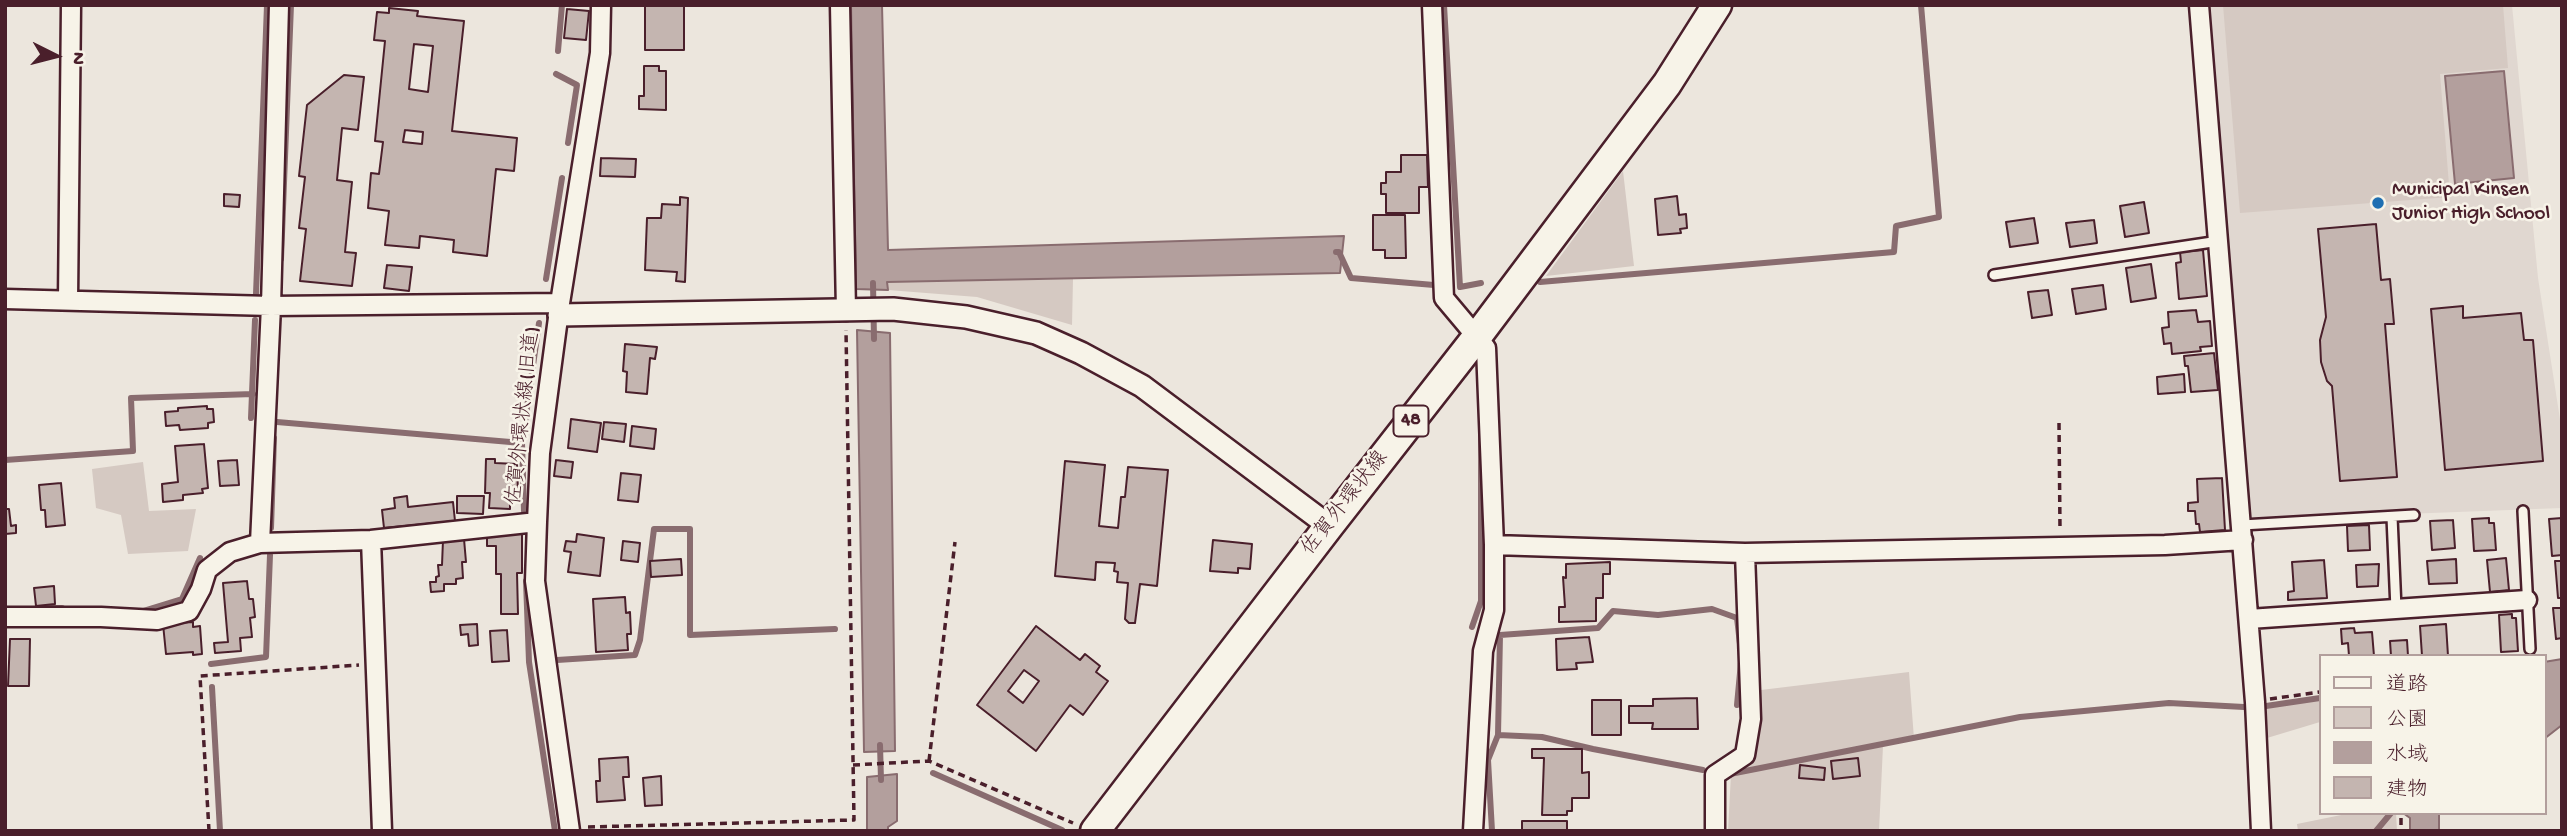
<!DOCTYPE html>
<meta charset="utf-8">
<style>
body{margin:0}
#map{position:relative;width:2567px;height:836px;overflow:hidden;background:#ece6dd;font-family:"Gochi Hand","Klee One",sans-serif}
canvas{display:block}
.frame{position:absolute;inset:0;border:7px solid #4a1f2b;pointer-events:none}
.legend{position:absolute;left:2319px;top:654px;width:228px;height:161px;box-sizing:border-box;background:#f7f3e8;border:2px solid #b29e9c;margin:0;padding:9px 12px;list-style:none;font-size:21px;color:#4a1f2b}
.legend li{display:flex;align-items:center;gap:14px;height:35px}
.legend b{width:35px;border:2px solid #b29e9c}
.north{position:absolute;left:21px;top:21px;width:70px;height:70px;-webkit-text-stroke:5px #f7f3e8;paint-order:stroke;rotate:96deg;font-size:19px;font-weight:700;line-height:28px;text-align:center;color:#4a1f2b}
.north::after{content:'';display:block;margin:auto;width:24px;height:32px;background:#4a1f2b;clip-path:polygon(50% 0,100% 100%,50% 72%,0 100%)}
</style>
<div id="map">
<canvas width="2567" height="836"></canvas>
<div class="frame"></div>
<ul class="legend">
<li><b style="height:9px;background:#f7f3e8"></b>道路</li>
<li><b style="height:19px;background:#d5c9c2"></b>公園</li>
<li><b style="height:19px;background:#b39f9d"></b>水域</li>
<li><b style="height:19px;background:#c4b5b0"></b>建物</li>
</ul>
<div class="north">N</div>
</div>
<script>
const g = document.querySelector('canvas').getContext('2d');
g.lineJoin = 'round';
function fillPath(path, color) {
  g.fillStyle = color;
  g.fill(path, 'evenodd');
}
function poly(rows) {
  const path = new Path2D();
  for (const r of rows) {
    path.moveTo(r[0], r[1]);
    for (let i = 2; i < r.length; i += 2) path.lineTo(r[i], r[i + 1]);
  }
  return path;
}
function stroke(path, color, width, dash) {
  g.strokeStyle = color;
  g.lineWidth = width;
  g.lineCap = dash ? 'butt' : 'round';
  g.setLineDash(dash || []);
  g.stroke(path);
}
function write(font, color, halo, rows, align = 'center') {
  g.font = font + ' "Gochi Hand","Klee One",sans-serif';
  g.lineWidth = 5;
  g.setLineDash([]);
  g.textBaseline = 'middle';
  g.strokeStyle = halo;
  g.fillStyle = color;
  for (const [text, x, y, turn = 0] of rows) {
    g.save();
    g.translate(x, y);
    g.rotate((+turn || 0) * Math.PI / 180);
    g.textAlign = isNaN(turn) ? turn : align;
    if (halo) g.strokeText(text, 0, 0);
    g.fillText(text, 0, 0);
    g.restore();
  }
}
fillPath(poly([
 [2208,5,2512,5,2538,278,2562,432,2562,508,2248,520]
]), '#e0d7d0');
fillPath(poly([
 [2223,5,2503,5,2508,68,2440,74,2450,197,2240,213],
 [1623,171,1634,266,1546,276],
 [1073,279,1072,325,977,297,888,290,887,282],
 [143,462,149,511,196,509,188,551,128,554,121,515,96,508,92,469],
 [1909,672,1914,739,1883,746,1879,831,1728,831,1731,774,1756,751,1761,690],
 [2320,696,2320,722,2267,738,2267,704],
 [2351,813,2396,813,2397,831,2298,831,2297,824]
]), '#d5c9c2');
const water = poly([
 [851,5,882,5,888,250,1344,236,1340,273,887,282,888,290,856,289,851,5],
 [2504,71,2514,178,2455,184,2445,76,2504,71],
 [857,330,890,333,895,751,864,752,857,330],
 [2562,659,2562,725,2544,739,2544,662,2562,659],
 [897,774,897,821,888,827,888,831,867,831,867,777,897,774],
 [2403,813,2439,813,2439,831,2410,831,2410,818,2403,813]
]);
fillPath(water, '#b39f9d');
stroke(water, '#896c6f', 2);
stroke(poly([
 [1444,5,1460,287,1481,283],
 [558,51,562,5],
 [556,74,577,85,568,143],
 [1336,252,1339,252,1351,278,1434,285],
 [281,259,291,5],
 [546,279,562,178],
 [1540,282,1894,252,1896,226,1939,217,1921,5],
 [873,283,874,339],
 [256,294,267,5],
 [251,418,255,320],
 [277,422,522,443],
 [5,460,133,451,131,398,253,394],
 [524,511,522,443,539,323],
 [271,528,274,438],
 [526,581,529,662,555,831],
 [37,608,62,608],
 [136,611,143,611,182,599,200,558],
 [1472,627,1481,601,1481,427],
 [557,660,635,655,640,640,654,529,690,529,690,635,835,629],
 [211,664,266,657,270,555],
 [212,687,220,831],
 [1737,705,1741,662],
 [2266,706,2320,698],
 [1498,735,1542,737,1593,749,1703,770],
 [880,745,881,780],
 [933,773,1062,830],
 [1730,774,2020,717,2169,703,2244,707],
 [1492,831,1488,760,1498,735,1500,635,1598,628,1613,611,1658,615,1712,609,1737,618,1740,644],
 [2376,831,2391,813]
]), '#896c6f', 6);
const building = poly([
 [645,5,684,5,684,50,645,50,645,5],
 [389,8,418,11,417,16,464,21,452,131,517,138,514,171,496,169,487,256,453,252,454,240,420,236,419,248,385,245,389,211,368,208,371,173,379,174,383,142,375,141,385,41,374,40,377,12,389,13,389,8],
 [414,44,433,46,428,92,409,89,414,44],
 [405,130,423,132,422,144,403,142,405,130],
 [567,9,589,11,586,40,564,38,567,9],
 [644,66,659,66,659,71,666,71,666,110,639,109,639,96,644,96,644,66],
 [344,75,364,77,358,130,342,128,337,180,352,182,345,252,356,253,352,286,300,281,306,229,299,228,305,177,299,176,307,105,344,75],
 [1401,155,1427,155,1428,187,1419,187,1419,213,1386,213,1386,194,1381,194,1381,183,1386,183,1386,172,1401,172,1401,155],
 [601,158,636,159,635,177,600,176,601,158],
 [224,194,240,195,239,207,224,206,224,194],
 [1677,196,1679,215,1686,214,1687,228,1680,229,1681,233,1658,235,1655,199,1677,196],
 [680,197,688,198,685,282,676,281,677,272,645,270,647,218,661,218,662,204,680,205,680,197],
 [2144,202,2149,233,2125,237,2120,206,2144,202],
 [1373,215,1405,215,1406,258,1385,258,1385,250,1373,250,1373,215],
 [2034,218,2038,243,2010,247,2006,222,2034,218],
 [2094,220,2097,243,2070,247,2066,223,2094,220],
 [2376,224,2381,280,2390,279,2394,324,2385,324,2397,477,2340,481,2332,386,2327,381,2321,362,2320,340,2326,317,2318,229,2376,224],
 [2203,250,2207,296,2179,299,2176,263,2181,262,2180,252,2203,250],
 [2151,264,2156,298,2131,302,2126,268,2151,264],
 [387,265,412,267,409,291,384,288,387,265],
 [2103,285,2106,309,2076,314,2072,289,2103,285],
 [2048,290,2052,315,2032,318,2028,292,2048,290],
 [2463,306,2463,318,2521,313,2524,340,2533,340,2543,461,2445,470,2431,309,2463,306],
 [2196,310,2198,322,2210,321,2212,346,2200,347,2201,351,2172,354,2171,343,2164,344,2162,328,2169,327,2168,312,2196,310],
 [625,344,657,347,655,359,650,358,647,394,626,392,627,372,623,371,625,344],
 [2214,353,2218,390,2191,392,2188,366,2185,366,2184,356,2214,353],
 [2184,374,2185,392,2158,394,2157,377,2184,374],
 [207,406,207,409,213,409,214,422,208,423,208,428,180,430,179,425,166,426,165,412,178,411,178,408,207,406],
 [571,419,601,423,597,452,568,448,571,419],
 [604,422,626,424,624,442,602,439,604,422],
 [632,426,656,429,654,449,630,446,632,426],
 [204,444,208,488,202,489,203,493,183,495,183,500,163,502,162,484,178,482,175,446,204,444],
 [486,459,495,459,495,463,517,464,518,493,516,493,515,502,510,502,510,509,489,508,490,493,485,493,486,459],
 [237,460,239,485,220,486,218,461,237,460],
 [556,460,573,462,571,478,554,476,556,460],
 [1065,461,1105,465,1099,526,1118,528,1121,497,1125,497,1128,467,1168,470,1157,586,1140,584,1135,623,1129,623,1125,619,1128,583,1117,582,1118,572,1114,571,1115,563,1096,562,1095,580,1055,576,1065,461],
 [621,473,641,475,638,502,618,500,621,473],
 [2222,478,2225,530,2200,532,2199,524,2196,524,2195,511,2188,511,2188,503,2198,502,2197,479,2222,478],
 [61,483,65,525,46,527,45,510,41,510,39,485,61,483],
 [407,496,408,507,453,502,455,521,384,528,382,510,395,508,394,498,407,496],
 [457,496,484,496,483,514,457,513,457,496],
 [5,509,9,509,11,526,16,525,16,533,5,534,5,509],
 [2489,518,2489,523,2494,523,2496,550,2474,551,2472,519,2489,518],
 [2562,518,2562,555,2552,556,2549,519,2562,518],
 [2453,520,2455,548,2432,550,2430,521,2453,520],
 [2369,525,2370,550,2348,551,2347,526,2369,525],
 [522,533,522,573,517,573,518,614,501,614,501,574,496,574,496,546,487,546,487,534,522,533],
 [577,534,604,538,600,576,568,572,571,552,564,551,566,541,576,542,577,534],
 [464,539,466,562,462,562,463,578,456,579,456,584,444,584,444,591,431,592,430,582,436,582,436,577,439,576,438,565,442,565,443,540,464,539],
 [1213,540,1252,544,1250,569,1238,568,1238,573,1210,571,1213,540],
 [623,541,640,543,638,562,621,560,623,541],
 [2506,558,2509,590,2490,592,2487,560,2506,558],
 [681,559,682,575,651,577,650,561,681,559],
 [2456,559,2457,583,2429,584,2427,561,2456,559],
 [2324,560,2327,598,2288,600,2288,592,2294,591,2292,562,2324,560],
 [2555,561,2562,561,2562,598,2558,598,2555,561],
 [1610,562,1610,574,1603,574,1603,598,1596,598,1596,621,1559,622,1559,607,1565,607,1563,577,1566,578,1566,564,1610,562],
 [2379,564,2378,586,2357,587,2356,565,2379,564],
 [247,581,249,599,253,599,255,617,250,618,252,637,240,638,241,651,215,653,214,643,228,642,223,583,247,581],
 [54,586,55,604,36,606,34,588,54,586],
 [625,597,626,613,630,612,631,634,627,634,628,650,596,652,593,599,625,597],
 [2553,608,2562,608,2562,638,2556,639,2553,608],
 [2512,614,2512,618,2516,618,2518,651,2501,652,2499,615,2512,614],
 [193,622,193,627,200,626,202,654,193,655,193,652,166,654,163,624,193,622],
 [477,624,478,645,469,646,468,634,461,635,460,625,477,624],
 [2446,624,2448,656,2422,656,2420,626,2446,624],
 [1036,626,1080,660,1085,654,1100,666,1096,672,1108,681,1083,715,1070,705,1036,751,977,705,1036,626],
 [1024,670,1039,681,1023,703,1008,691,1024,670],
 [2354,628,2355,633,2372,632,2374,656,2349,656,2348,643,2342,644,2341,629,2354,628],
 [507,630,509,661,492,662,490,631,507,630],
 [1589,637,1593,662,1576,663,1577,669,1557,670,1556,639,1589,637],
 [10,639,30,639,29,686,8,686,10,639],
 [2407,640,2408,656,2391,656,2390,641,2407,640],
 [1697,698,1698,729,1652,729,1653,723,1629,723,1629,706,1653,706,1653,699,1697,698],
 [1592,700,1621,700,1621,735,1592,735,1592,700],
 [1532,749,1582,749,1582,773,1589,772,1589,798,1572,798,1572,811,1567,811,1567,815,1542,815,1544,758,1532,758,1532,749],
 [628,757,629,777,623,777,625,800,597,802,596,781,600,781,599,759,628,757],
 [1858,758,1860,776,1833,779,1831,761,1858,758],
 [1800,765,1825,768,1824,780,1799,778,1800,765],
 [661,776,662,805,645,806,643,778,661,776],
 [1522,821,1567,821,1567,831,1522,831,1522,821]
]);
fillPath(building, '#c4b5b0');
stroke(building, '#4a1f2b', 2);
const service = poly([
 [1994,275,2219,241],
 [2523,511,2530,649],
 [2392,517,2396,609],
 [2242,525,2414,515]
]);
const minor = poly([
 [840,5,846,311],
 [1432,5,1444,298,1486,348,1494,545,1494,610,1483,651,1473,831],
 [2199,5,2255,702,2261,831],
 [5,299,271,306,560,303],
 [68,300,71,5],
 [371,540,382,831],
 [260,543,271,306,279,5],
 [1494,545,1745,553,2165,545,2243,540],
 [5,617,101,617,157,620,189,611,201,589,207,570,230,552,260,543,371,540,537,522],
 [2249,619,2527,600],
 [570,831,535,581,537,522,540,453,560,303,600,53,601,5],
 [1715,831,1715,775,1745,755,1751,719,1745,553]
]);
const tertiary = poly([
 [559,315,893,309,966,317,1036,333,1081,353,1142,386,1329,526]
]);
const primary = poly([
 [1095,831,1329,526,1476,338,1667,84,1717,5]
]);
stroke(service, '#4a1f2b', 14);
stroke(minor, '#4a1f2b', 23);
stroke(tertiary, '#4a1f2b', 26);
stroke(primary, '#4a1f2b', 33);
stroke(poly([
 [2059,423,2060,529],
 [2270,699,2320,692],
 [929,761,955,542],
 [853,765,929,761,1073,823],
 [2401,818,2401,831],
 [588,827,854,820,846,330],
 [209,831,200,676,359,665]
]), '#4a1f2b', 3.5, [7, 5]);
stroke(service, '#f7f3e8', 9);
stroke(minor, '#f7f3e8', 18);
stroke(tertiary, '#f7f3e8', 21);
stroke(primary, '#f7f3e8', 28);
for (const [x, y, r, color] of [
 [2378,203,7,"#1f6fb2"]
]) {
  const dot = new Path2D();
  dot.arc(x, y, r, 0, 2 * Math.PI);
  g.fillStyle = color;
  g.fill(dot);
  stroke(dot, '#f7f3e8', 2.5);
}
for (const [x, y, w] of [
 [1411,421,35]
]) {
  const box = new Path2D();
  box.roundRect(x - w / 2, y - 15.5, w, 31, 5);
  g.fillStyle = '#f7f3e8';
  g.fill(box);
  stroke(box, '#4a1f2b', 2);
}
write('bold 19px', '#4a1f2b', null, [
 ["48",1411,421]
]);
write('21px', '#4a1f2b', '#f7f3e8', [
 ["Municipal Kinsen",2392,191],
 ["Junior High School",2392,215]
], 'left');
write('21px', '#4a1f2b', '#f7f3e8', [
 ["佐賀外環状線(旧道)",525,416,-84],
 ["佐賀外環状線",1346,504,-52]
]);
</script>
